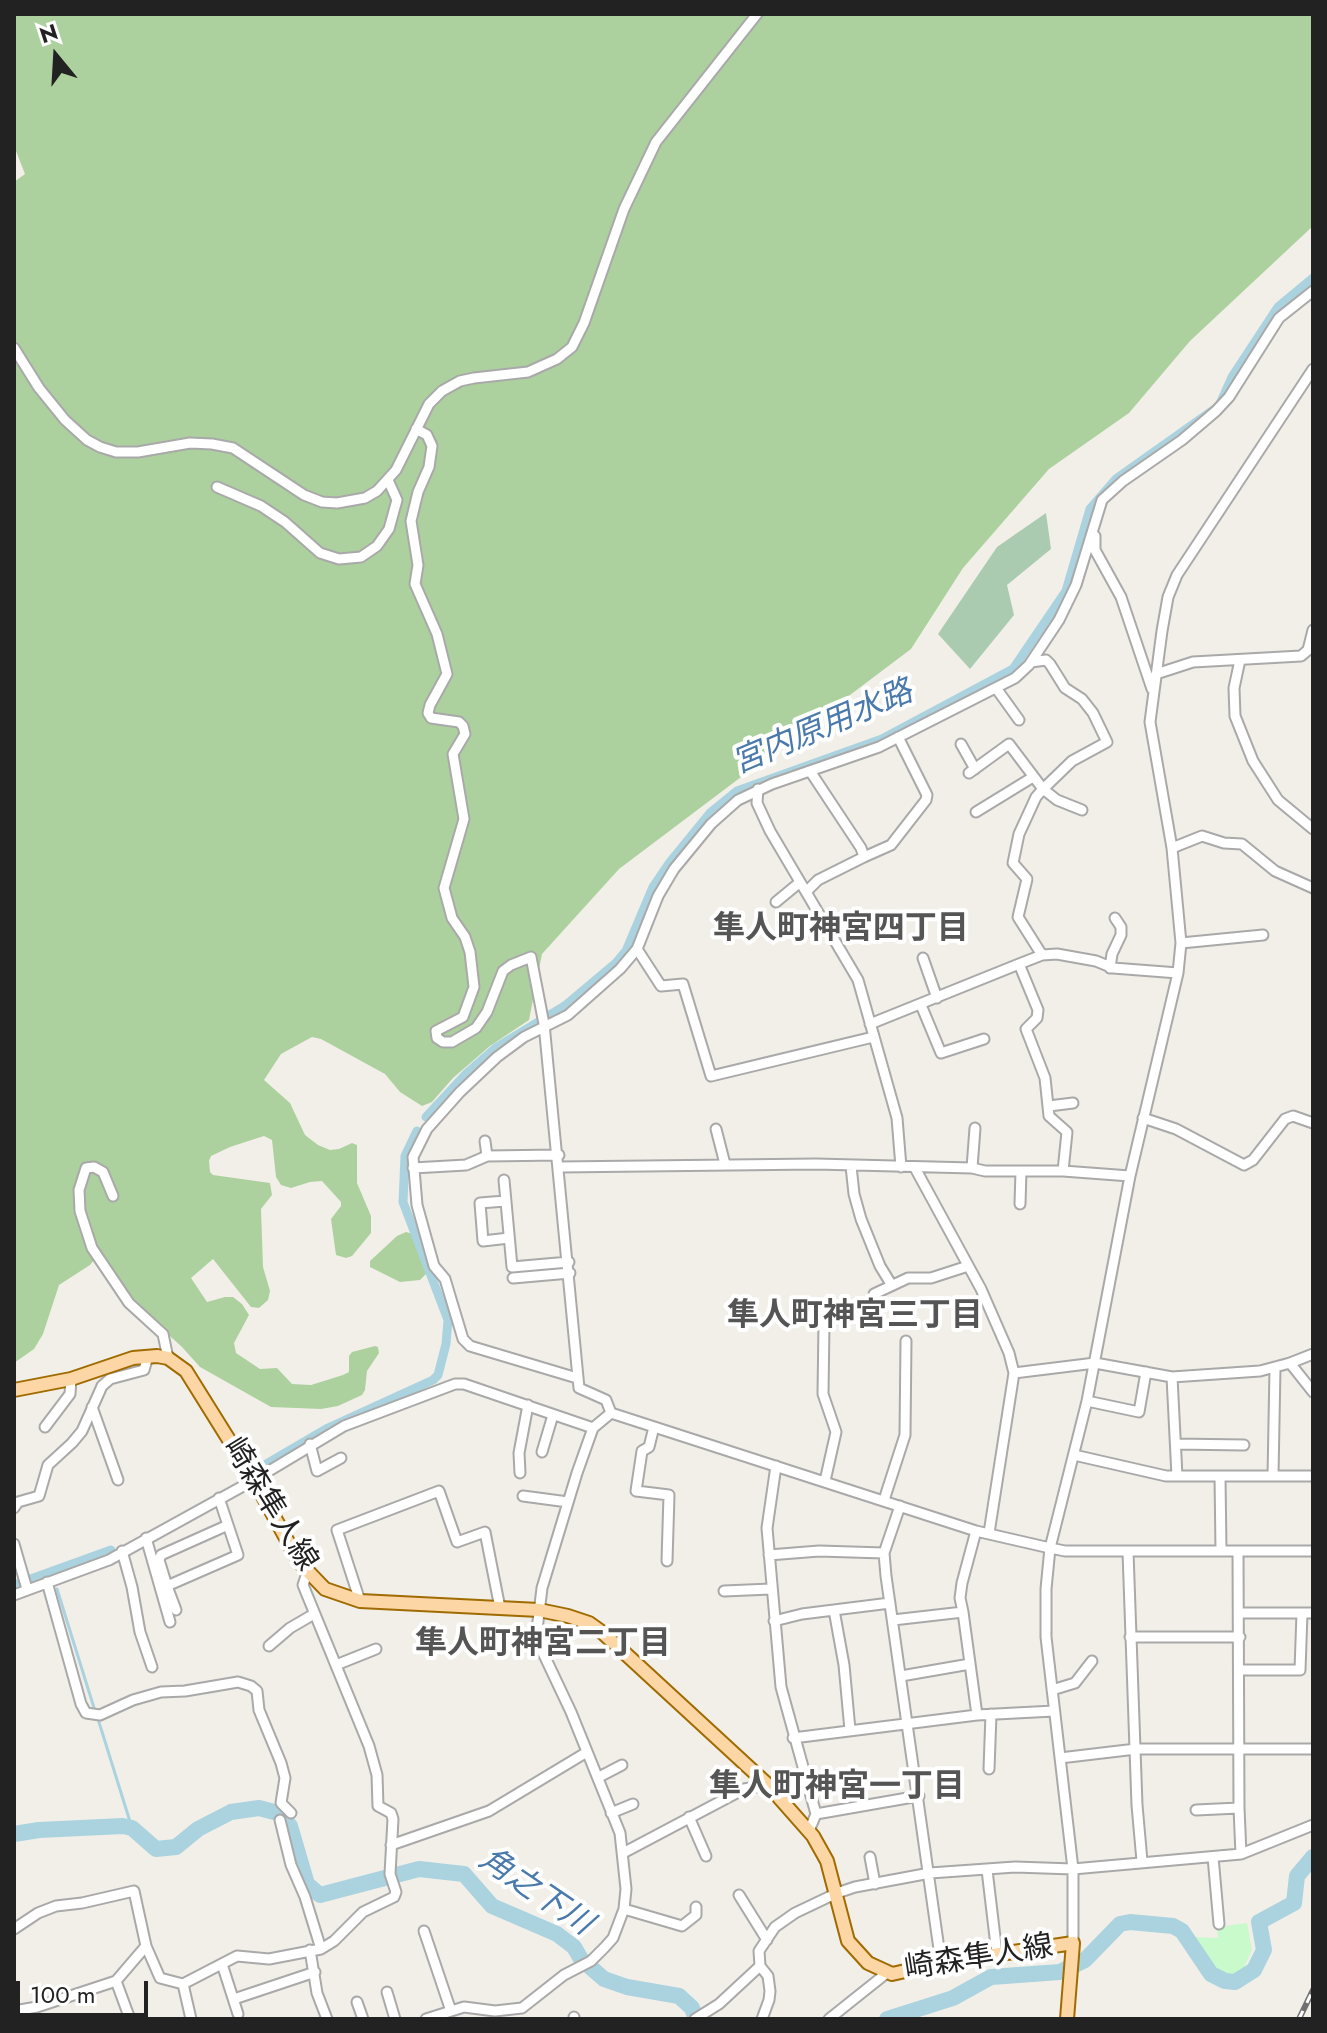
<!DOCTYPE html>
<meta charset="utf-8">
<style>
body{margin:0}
#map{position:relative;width:1327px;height:2033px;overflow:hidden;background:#f2efe9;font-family:Jost,sans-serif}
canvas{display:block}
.frame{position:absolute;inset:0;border:16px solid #222;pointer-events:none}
.north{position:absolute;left:16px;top:16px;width:80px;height:80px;-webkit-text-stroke:6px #fff;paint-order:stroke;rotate:342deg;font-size:22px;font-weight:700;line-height:32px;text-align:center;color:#222}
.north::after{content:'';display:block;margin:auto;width:28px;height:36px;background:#222;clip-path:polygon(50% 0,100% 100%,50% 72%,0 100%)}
.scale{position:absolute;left:16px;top:1981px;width:132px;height:36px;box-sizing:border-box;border:4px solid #222;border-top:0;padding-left:10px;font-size:24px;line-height:28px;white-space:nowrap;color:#222;-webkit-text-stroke:6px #fff;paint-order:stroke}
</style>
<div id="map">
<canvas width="1327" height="2033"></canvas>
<div class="frame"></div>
<div class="north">N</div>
<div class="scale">100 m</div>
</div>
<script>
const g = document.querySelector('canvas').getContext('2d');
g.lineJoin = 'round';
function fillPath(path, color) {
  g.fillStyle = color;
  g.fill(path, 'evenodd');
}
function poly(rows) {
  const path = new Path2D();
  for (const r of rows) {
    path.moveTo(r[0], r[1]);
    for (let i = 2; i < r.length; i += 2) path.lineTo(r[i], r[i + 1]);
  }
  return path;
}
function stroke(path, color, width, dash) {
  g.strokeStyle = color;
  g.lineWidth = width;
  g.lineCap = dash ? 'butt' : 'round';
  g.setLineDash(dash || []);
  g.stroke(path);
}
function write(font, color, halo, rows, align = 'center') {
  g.font = font + ' Jost,"Noto Sans JP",sans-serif';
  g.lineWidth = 8;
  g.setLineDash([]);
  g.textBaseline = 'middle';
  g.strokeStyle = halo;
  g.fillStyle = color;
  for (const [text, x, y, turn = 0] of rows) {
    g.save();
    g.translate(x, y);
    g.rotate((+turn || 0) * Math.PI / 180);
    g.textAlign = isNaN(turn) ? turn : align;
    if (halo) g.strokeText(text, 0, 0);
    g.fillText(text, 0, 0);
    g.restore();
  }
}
fillPath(poly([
 [14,14,1313,14,1313,226,1190,341,1129,413,1049,469,963,568,911,649,619,869,542,954,529,1020,490,1046,453,1078,432,1102,422,1106,400,1092,385,1074,321,1039,312,1037,281,1054,264,1080,290,1103,305,1135,318,1145,330,1150,339,1149,352,1143,357,1145,357,1183,371,1216,371,1233,352,1256,346,1258,336,1255,331,1219,341,1206,341,1202,322,1181,310,1182,291,1188,281,1185,276,1177,272,1140,264,1136,230,1147,211,1156,209,1161,210,1172,213,1175,270,1183,272,1195,261,1209,263,1267,270,1291,268,1300,259,1308,251,1307,213,1259,191,1278,207,1302,225,1297,233,1297,242,1304,249,1315,234,1343,236,1353,260,1369,277,1368,292,1384,311,1385,343,1375,349,1372,349,1356,352,1352,375,1346,378,1347,379,1353,367,1371,365,1390,362,1395,338,1406,321,1409,271,1407,200,1367,182,1347,131,1301,117,1281,94,1260,90,1265,59,1285,43,1334,34,1349,14,1363,14,182,25,174,14,146],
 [406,1232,413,1234,427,1273,420,1280,400,1282,370,1267,370,1261,397,1236]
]), '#add19e');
fillPath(poly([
 [1046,513,1051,549,1007,585,1014,615,970,669,938,634,997,547]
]), '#aacbaf');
fillPath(poly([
 [1247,1923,1252,1950,1244,1967,1238,1974,1227,1975,1211,1969,1203,1959,1193,1937,1218,1938,1217,1927]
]), '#c8facc');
stroke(poly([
 [52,1570,53,1573],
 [57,1589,95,1711],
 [98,1719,132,1828]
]), '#aad3df', 3);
stroke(poly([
 [426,1117,465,1075,497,1047,566,1005,616,963,626,951,653,887,670,862,710,813,737,791,882,739,1013,669,1066,591,1090,509,1116,479,1219,406,1232,377,1278,307,1313,278],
 [258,1469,328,1428,433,1380,438,1375,446,1344,448,1320,403,1202,405,1156,417,1131],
 [14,1585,111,1550]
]), '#aad3df', 9);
stroke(poly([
 [14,1834,39,1830,123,1826,132,1828,156,1849,176,1847,198,1829,231,1812,259,1808,278,1813,290,1826,307,1884,320,1895,419,1869,464,1874,492,1906,557,1934,574,1947,581,1959,604,1979,627,1987,679,1996,692,2008,696,2019],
 [887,2019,953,1998,991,1977,1060,1972,1085,1960,1120,1924,1130,1922,1173,1926,1182,1931,1211,1974,1225,1981,1235,1982,1254,1970,1264,1950,1259,1922,1294,1903,1297,1876,1313,1857]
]), '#aad3df', 16);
const minor = poly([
 [14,348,39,388,65,420,87,440,100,447,116,452,138,452,190,443,212,444,233,448,304,495,322,502,337,503,365,498,377,491,396,470,429,404,442,391,460,381,474,378,528,372,557,359,572,347,584,323,624,209,656,142,757,14],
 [416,429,427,435,432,446,429,467,418,492,411,521,418,565,415,584,437,634,447,674,430,705,428,713,431,718,459,722,463,726,465,734,453,754,464,819,444,888,452,918,465,937,470,952,474,987,463,1017,436,1031,437,1038,443,1042,452,1042,476,1028,487,1012,503,971,511,965,531,957,544,1024,579,1388,606,1400,611,1413,976,1531,1050,1548,1065,1551,1313,1551],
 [217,487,261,506,285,522,320,553,339,559,361,557,377,546,389,529,397,500,388,480],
 [1095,536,1095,550,1121,597,1152,689],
 [1240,660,1234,688,1235,716,1253,761,1278,800,1313,829],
 [1031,662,1046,660,1050,664,1065,688,1082,699,1093,713,1107,742,1072,761,1043,789,1036,797,1019,834,1013,863,1027,879,1018,917,1042,955],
 [1156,674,1193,662,1301,656,1308,650,1313,630],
 [996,688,1019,720],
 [961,744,975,769],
 [969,773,1009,744,1043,789,1057,800,1082,810],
 [758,789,757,803,770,831,858,980,897,1118,901,1167],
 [976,812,1033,777],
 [1172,848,1202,836,1224,843,1242,844,1275,871,1313,888],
 [864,857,891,845,926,800,927,795,898,737],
 [806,892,818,880,864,857,861,848,810,771],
 [776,902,799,883],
 [1181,943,1263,935],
 [637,949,661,986,683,984,711,1076,873,1037],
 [923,958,937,998],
 [1110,968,1112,954,1121,935,1121,927,1115,918],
 [921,1005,941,1053,984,1039],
 [870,1024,1019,964],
 [1049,1106,1073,1103],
 [1143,1118,1176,1129,1244,1165,1253,1160,1285,1119,1293,1116,1313,1123],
 [716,1129,725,1164],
 [485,1141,487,1156],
 [851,1166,854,1194,861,1219,880,1266,891,1284],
 [559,1167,816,1164,972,1168,985,1171,1063,1171,1130,1176],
 [413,1168,466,1165,487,1156,559,1155],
 [915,1168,981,1289,1009,1353,1014,1373,989,1533],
 [972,1168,975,1128],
 [1063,1171,1067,1132,1049,1116,1045,1078,1026,1029,1037,1018,1038,1010,1019,964,1042,955,1057,954,1096,961,1113,968,1178,973],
 [504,1180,512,1267,569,1262],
 [113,1196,103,1172,94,1167,86,1168,79,1190,80,1211,92,1248,129,1303,163,1334,168,1358],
 [505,1201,480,1203,483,1241,509,1238],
 [1020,1204,1021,1171],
 [513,1278,570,1273],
 [874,1294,908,1278,931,1278,968,1266],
 [824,1323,823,1394,836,1432,825,1481],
 [1290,1363,1313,1354],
 [1014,1373,1095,1363,1172,1377,1260,1371,1290,1363,1313,1392],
 [1172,1377,1177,1476],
 [577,1378,470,1346,463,1339,445,1279,434,1266,417,1205,413,1157,427,1129,460,1092,497,1057,524,1037,568,1015,620,969,637,949,658,896,674,869,711,824,738,800,772,784,879,747,1015,678,1029,665,1059,620,1076,585,1102,500,1123,481,1182,440,1216,411,1229,397,1279,318,1313,291],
 [1087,1401,1139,1412,1146,1372],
 [92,1407,118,1480],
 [45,1427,70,1394,71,1379],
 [654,1427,649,1447,642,1451,636,1491,669,1495,667,1561],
 [310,1444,317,1471,341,1458],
 [1176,1444,1244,1445],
 [542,1452,553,1415],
 [1074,1455,1166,1476,1313,1476],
 [776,1466,767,1528,781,1687,816,1814],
 [520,1473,519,1453,528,1405],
 [1220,1476,1221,1551],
 [1273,1476,1275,1368],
 [523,1496,568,1502],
 [219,1498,238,1555,167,1586,159,1560,161,1555,228,1525],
 [884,1500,905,1435,906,1341],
 [900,1506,884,1553,886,1576,941,1963],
 [14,1508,18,1502,39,1496,48,1465,72,1443,82,1431,102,1386,110,1379,144,1370,148,1356],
 [146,1538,170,1622],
 [14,1544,27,1589],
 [122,1551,132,1587,140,1632,152,1667],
 [1238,1551,1239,1808,1241,1854],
 [1128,1552,1137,1805,1142,1861],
 [769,1555,819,1551,884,1553],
 [47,1582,81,1704,86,1713,100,1715,133,1700,161,1692,185,1691,238,1682,251,1686,257,1691,259,1710,281,1763,285,1778,281,1803,291,1813],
 [167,1586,176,1610],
 [724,1591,771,1589],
 [14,1595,109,1560,254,1480,344,1426,455,1384,464,1384,593,1428],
 [360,1601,337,1530,439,1491,457,1542,485,1532,500,1608],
 [834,1610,844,1665,850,1730],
 [963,1612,960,1598,962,1583,976,1531],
 [1240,1613,1313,1613],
 [893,1620,963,1612,977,1715],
 [774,1621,802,1614,890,1603],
 [1130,1637,1240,1637],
 [269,1646,290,1628,314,1614],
 [336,1665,376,1649],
 [1240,1670,1300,1670,1302,1613],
 [901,1676,970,1664],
 [1052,1690,1075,1683,1092,1661],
 [793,1738,977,1715,1054,1711],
 [1060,1758,1136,1749,1313,1749],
 [989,1769,991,1714],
 [599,1777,622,1765],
 [1196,1810,1239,1808],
 [611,1813,633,1804],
 [689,1817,706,1856],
 [280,1820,291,1865,305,1897,321,1949],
 [809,1831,816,1814,919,1796],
 [391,1845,489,1811,587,1752],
 [623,1853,744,1789,768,1785],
 [870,1857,875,1884],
 [1213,1857,1219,1924],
 [987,1870,997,1954],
 [739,1895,767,1940],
 [624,1909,682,1926,696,1915,696,1907],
 [14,1929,38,1913,56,1906,82,1903,134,1891,146,1946,160,1978,183,1984,237,1956,269,1959,321,1949,334,1941,363,1912,394,1897,396,1892,390,1874,393,1819,391,1813,378,1806,377,1775,369,1746,303,1585,307,1573],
 [424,1931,451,2011],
 [1073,1943,1073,1869,1046,1637,1046,1589,1050,1548,1087,1401,1130,1176,1178,973,1181,943,1172,848,1150,722,1162,631,1168,597,1177,575,1313,369],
 [310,1950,317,1993,327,2019],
 [222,1964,238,2014],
 [116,1981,146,1946],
 [183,1984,191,2019],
 [387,1992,395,2019],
 [234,1999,315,1972],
 [357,2002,363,2019],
 [14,2011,37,2007,116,1981,130,2019],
 [574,2017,574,2019],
 [426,2019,464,2007,495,2011,522,2008,564,1975,591,1961,605,1947,613,1938,624,1909,626,1889,620,1833,571,1712,536,1638,542,1588,577,1473,593,1428,611,1413],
 [695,2019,719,2004,760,1966],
 [762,2019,769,2000,770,1991,768,1976,760,1966,759,1951,775,1927,795,1913,837,1893,855,1887,930,1873,1015,1867,1073,1869,1241,1854,1313,1825],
 [829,2019,888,1972]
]);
const major = poly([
 [14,1390,71,1379,133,1358,157,1356,168,1358,186,1371,254,1480,299,1562,325,1589,360,1601,539,1610,568,1616,589,1623,603,1633,768,1785,813,1836,827,1861,848,1941,868,1963,892,1974,941,1963,1073,1943,1067,2019]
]);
stroke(minor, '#a9a9a9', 13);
stroke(major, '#a06b00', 16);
stroke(minor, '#fff', 9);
stroke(major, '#fcd6a4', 12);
const rail = poly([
 [1299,2019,1313,1990]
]);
stroke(rail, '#707070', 6);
stroke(rail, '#fff', 3, [9]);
write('30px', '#222', '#fff', [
 ["崎森隼人線",269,1505,58],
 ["崎森隼人線",979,1959,-9]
]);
write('italic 32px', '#4a7aab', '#fff', [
 ["宮内原用水路",823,729,-23],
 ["角之下川",535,1893,34]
]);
write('bold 32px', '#555', '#fff', [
 ["隼人町神宮四丁目",841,930],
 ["隼人町神宮三丁目",855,1317],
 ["隼人町神宮二丁目",543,1645],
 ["隼人町神宮一丁目",837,1788]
]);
</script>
